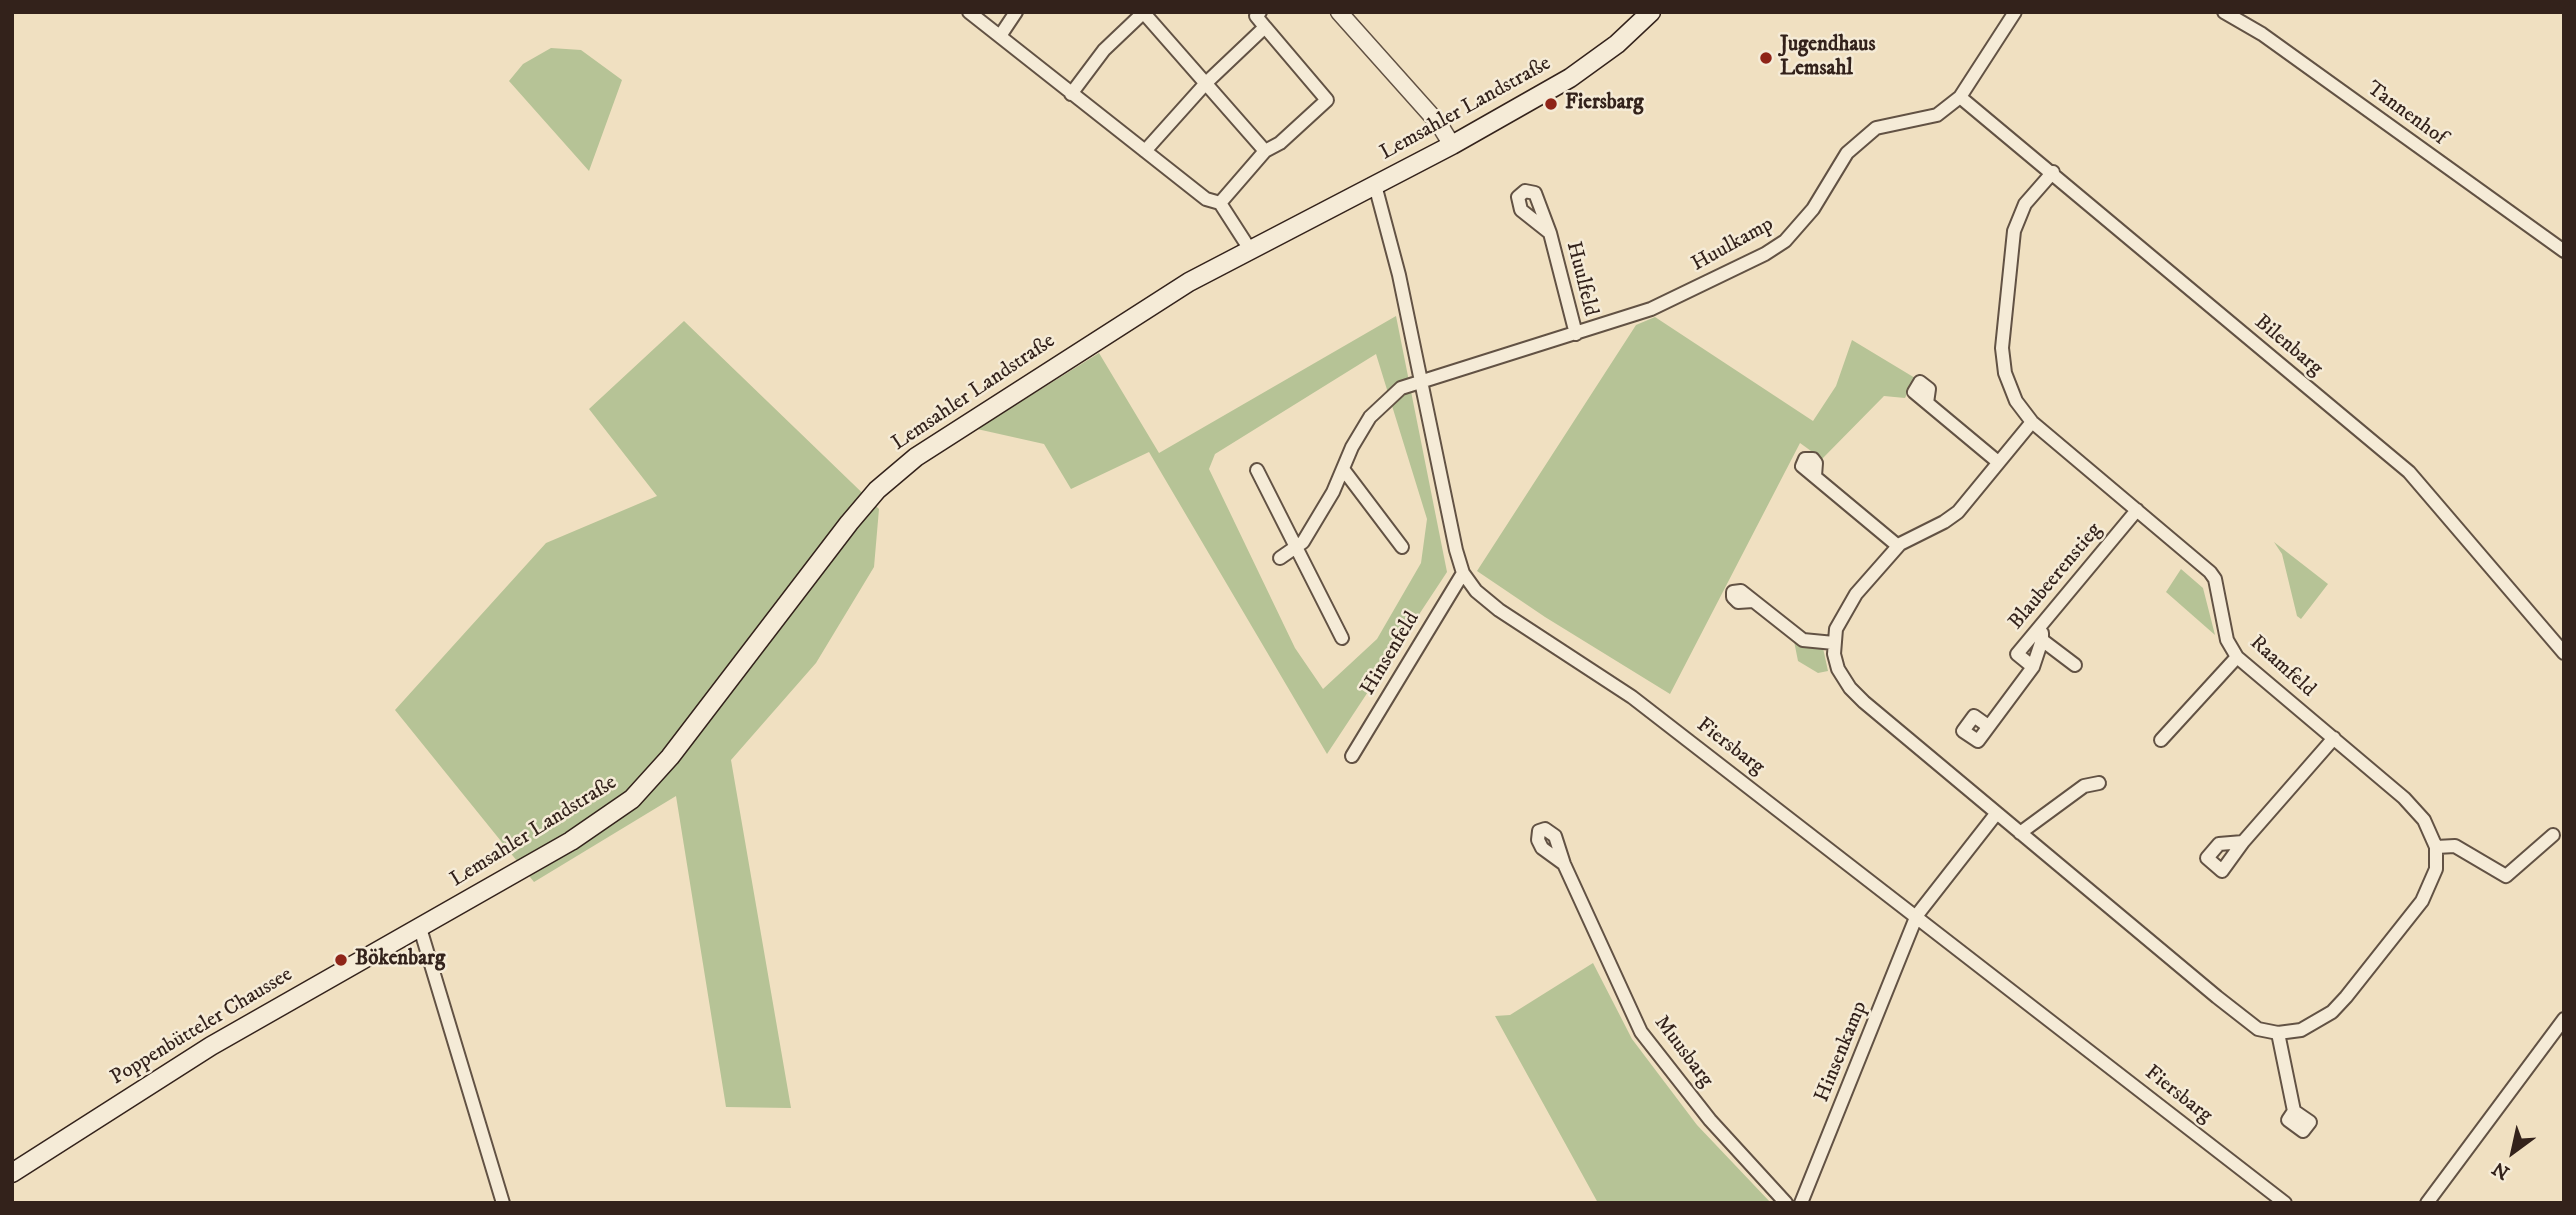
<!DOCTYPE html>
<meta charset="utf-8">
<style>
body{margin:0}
#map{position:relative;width:2576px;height:1215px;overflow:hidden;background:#f0e0c1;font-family:"IM FELL DW Pica",serif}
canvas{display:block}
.frame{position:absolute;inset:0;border:14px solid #33221b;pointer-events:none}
.north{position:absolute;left:2478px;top:1117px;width:70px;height:70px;-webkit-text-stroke:5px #f5ebd7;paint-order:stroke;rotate:213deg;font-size:19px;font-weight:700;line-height:28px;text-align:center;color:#33221b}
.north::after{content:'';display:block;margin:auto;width:24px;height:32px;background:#33221b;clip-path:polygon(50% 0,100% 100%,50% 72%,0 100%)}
</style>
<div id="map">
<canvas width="2576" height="1215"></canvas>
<div class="frame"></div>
<div class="north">N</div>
</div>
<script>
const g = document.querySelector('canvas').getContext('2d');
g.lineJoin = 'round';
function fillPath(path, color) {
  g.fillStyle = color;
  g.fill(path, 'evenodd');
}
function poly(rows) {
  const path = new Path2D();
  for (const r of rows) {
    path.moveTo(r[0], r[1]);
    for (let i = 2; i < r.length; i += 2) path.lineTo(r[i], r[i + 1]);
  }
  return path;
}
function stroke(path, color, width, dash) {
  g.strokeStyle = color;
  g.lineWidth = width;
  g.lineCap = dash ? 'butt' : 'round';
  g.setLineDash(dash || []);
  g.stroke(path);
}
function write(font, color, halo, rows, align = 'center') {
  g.font = font + ' "IM FELL DW Pica",serif';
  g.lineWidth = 5;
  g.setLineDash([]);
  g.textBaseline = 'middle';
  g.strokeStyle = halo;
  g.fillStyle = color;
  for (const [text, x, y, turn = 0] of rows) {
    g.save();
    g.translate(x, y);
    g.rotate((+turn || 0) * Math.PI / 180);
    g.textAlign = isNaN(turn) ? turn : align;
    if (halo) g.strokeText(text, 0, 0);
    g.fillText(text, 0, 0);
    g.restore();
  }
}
fillPath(poly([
 [551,48,581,50,622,80,589,171,509,81,523,64],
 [1396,316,1447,572,1327,754,1149,452,1071,489,1044,444,977,429,1099,353,1159,453],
 [1376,354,1427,519,1421,563,1377,639,1323,689,1295,648,1209,469,1215,454],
 [1655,317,1813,421,1836,386,1852,340,1915,378,1905,398,1884,396,1822,459,1800,443,1670,694,1545,617,1477,571,1636,325],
 [684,321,879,509,874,567,816,663,731,760,791,1108,726,1107,676,796,534,882,395,710,546,543,657,496,589,409],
 [2274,542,2328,584,2301,619,2297,616,2282,554],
 [2181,569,2203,588,2215,635,2166,592],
 [1794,641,1823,648,1828,671,1818,673,1798,661],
 [1593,963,1632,1039,1697,1125,1771,1203,1598,1203,1495,1016,1510,1015]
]), '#b6c396');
const minor = poly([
 [969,12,1206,199,1220,203],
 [1143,12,1265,151,1220,203,1249,248],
 [1260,12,1256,16,1265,27],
 [2224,12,2262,34,2564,251],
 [1000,36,1016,12],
 [1071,94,1104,50,1144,12],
 [1960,97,2409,472,2564,653],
 [1145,151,1206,83,1265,27,1327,100,1280,143,1265,151],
 [1375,185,1399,275,1456,550,1463,573,1476,591,1499,610,1632,697,2285,1203],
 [1550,233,1521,210,1518,197,1525,191,1535,193,1550,233,1576,334],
 [1927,403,1929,389,1920,382,1914,392,1998,462],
 [2032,422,1958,512,1944,522,1900,544,1856,594,1836,629,1834,654,1838,669,1850,688,1864,702,2217,997,2258,1029,2278,1033,2301,1030,2332,1012,2346,997,2422,901,2436,869,2436,847,2424,820,2404,798,2237,657,2227,640,2215,579,2210,572,2032,422,2016,401,2005,373,2002,348,2014,231,2025,204,2053,172],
 [1343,469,1402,547],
 [1257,470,1342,638],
 [1815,476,1816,463,1813,459,1805,459,1802,466,1898,546],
 [1280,558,1303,542,1333,492,1352,447,1370,417,1401,388,1651,309,1765,254,1785,241,1813,209,1847,153,1876,128,1937,115,1960,97,2015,12],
 [1753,601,1738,602,1733,597,1733,592,1741,591,1803,640,1834,643],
 [2042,633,2042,640,2075,665],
 [2033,667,2017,654,2137,510],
 [1988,726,1974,716,1963,731,1978,741,2033,667,2042,640],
 [2161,740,2237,657],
 [1352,756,1463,573],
 [2020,833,2084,786,2099,783],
 [2243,842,2219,844,2207,858,2222,871,2243,842,2334,738],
 [2436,847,2455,846,2506,876,2553,835],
 [1564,864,1542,848,1538,840,1539,831,1545,829,1555,836,1564,864,1641,1032,1710,1120,1786,1203],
 [420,928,503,1203],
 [2278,1033,2294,1111,2288,1120,2303,1131,2310,1122,2294,1111],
 [1801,1203,1917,915,1996,814],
 [2427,1203,2564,1019]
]);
const tertiary = poly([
 [1339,12,1439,124,1452,145]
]);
const secondary = poly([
 [12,1173,211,1046,571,841,632,799,670,757,849,523,877,490,916,457,1189,282,1452,145,1570,78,1617,44,1651,12]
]);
stroke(minor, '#625244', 16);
stroke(tertiary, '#625244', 19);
stroke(secondary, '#33221b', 21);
stroke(minor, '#f5ebd7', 12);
stroke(tertiary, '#f5ebd7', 16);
stroke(secondary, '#f5ebd7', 18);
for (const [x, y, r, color] of [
 [1766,58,7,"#8f2418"],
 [1551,104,7,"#8f2418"],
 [341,960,7,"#8f2418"]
]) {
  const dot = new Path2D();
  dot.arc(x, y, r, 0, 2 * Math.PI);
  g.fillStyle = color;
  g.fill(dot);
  stroke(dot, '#f5ebd7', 2.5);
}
write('bold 21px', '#33221b', '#f5ebd7', [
 ["Jugendhaus",1780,46],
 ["Lemsahl",1780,70],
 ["Fiersbarg",1565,104],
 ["Bökenbarg",355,960]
], 'left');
write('21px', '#33221b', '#f5ebd7', [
 ["Lemsahler Landstraße",1466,109,-29],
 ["Tannenhof",2406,114,36],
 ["Huulkamp",1733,245,-29],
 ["Huulfeld",1581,279,76],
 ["Bilenbarg",2288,346,40],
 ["Lemsahler Landstraße",974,393,-34],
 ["Blaubeerenstieg",2056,577,-50],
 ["Hinsenfeld",1391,654,-59],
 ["Raamfeld",2282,667,42],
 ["Fiersbarg",1730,747,37],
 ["Lemsahler Landstraße",534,832,-32],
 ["Poppenbütteler Chaussee",202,1027,-31],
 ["Muusbarg",1683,1052,53],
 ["Hinsenkamp",1842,1052,-68],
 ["Fiersbarg",2178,1095,38]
]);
</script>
